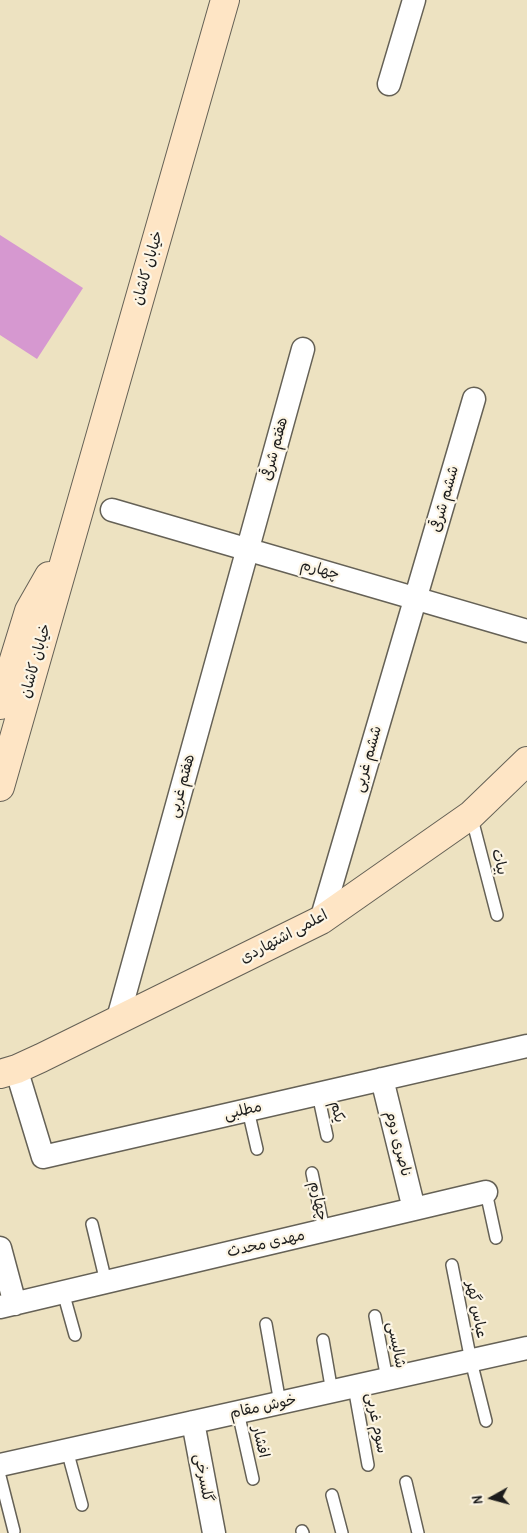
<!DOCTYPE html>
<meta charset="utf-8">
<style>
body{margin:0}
#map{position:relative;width:527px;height:1533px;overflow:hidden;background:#ede2c1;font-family:"Patrick Hand",sans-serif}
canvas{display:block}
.north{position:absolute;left:467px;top:1473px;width:50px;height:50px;-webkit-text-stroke:4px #fcf5e5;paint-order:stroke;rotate:263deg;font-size:14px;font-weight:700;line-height:20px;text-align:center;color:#1c1c1c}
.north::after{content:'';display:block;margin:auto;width:18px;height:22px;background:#1c1c1c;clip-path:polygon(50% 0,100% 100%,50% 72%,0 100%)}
</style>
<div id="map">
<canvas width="527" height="1533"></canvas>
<div class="north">N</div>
</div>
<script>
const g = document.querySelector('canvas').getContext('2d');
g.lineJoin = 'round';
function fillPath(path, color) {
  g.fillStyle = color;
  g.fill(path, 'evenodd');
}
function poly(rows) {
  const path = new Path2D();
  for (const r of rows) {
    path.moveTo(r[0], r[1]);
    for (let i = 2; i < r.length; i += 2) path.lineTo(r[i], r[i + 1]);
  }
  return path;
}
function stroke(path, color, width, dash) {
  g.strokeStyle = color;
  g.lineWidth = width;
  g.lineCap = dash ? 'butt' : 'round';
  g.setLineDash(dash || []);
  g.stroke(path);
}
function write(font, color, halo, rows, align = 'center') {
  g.font = font + ' "Patrick Hand","Playpen Sans Arabic",sans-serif';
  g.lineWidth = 4.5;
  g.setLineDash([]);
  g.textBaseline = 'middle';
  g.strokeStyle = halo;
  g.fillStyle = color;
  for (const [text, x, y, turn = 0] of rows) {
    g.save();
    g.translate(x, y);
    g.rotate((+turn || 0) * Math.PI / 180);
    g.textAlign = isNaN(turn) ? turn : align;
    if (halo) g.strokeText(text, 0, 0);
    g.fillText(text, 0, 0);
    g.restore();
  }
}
fillPath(poly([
 [0,235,83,288,37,359,0,335]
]), '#d698d0');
const lane = poly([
 [471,815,497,915],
 [318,1094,327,1136],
 [248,1110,257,1149],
 [312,1173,324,1230],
 [486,1192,496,1238],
 [92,1224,106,1282],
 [452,1265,471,1361,486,1421],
 [63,1292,75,1335],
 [375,1316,387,1379],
 [266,1324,280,1403],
 [323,1340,332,1392],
 [354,1387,368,1465],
 [238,1412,253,1479],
 [67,1450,82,1505],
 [0,1476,14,1531],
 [406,1482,418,1533],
 [332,1495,342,1533],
 [302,1531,303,1533]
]);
const street = poly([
 [389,84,414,0],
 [112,510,527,631],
 [321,920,474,399],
 [117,1022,303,349],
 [18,1075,43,1157,527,1046],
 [382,1079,414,1209],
 [0,1248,15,1304],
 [0,1307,486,1192],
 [193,1422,214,1533],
 [0,1465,527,1348]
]);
const secondary = poly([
 [0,705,29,611,49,576],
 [0,787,225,0],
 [0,1074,17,1069,41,1058,321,920,471,815,527,761]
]);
stroke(lane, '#656156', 14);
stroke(street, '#656156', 25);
stroke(secondary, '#656156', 30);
stroke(lane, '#fff', 11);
stroke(street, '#fff', 22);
stroke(secondary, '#fee5c5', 28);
write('15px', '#1c1c1c', '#fcf5e5', [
 ["خیابان کاشان",148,268,-74],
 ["هفتم شرقی",275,449,-75],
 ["ششم شرقی",445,499,-74],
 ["چهارم",320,570,16],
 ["خیابان کاشان",36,661,-74],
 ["ششم غربی",368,759,-74],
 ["هفتم غربی",182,786,-75],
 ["بیات",499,862,76],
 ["اعلمی اشتهاردی",284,937,-28],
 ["مطلبی",243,1111,-13],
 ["یکم",337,1112,78],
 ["ناصری دوم",398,1144,76],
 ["چهارم",318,1201,78],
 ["مهدی محدث",266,1244,-13],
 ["عباس گهر",476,1310,79],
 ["شالیسی",396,1345,79],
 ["خوش مقام",263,1407,-12],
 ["سوم غربی",376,1423,79],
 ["افشار",260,1442,77],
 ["گلسرخی",203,1478,79]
]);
</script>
